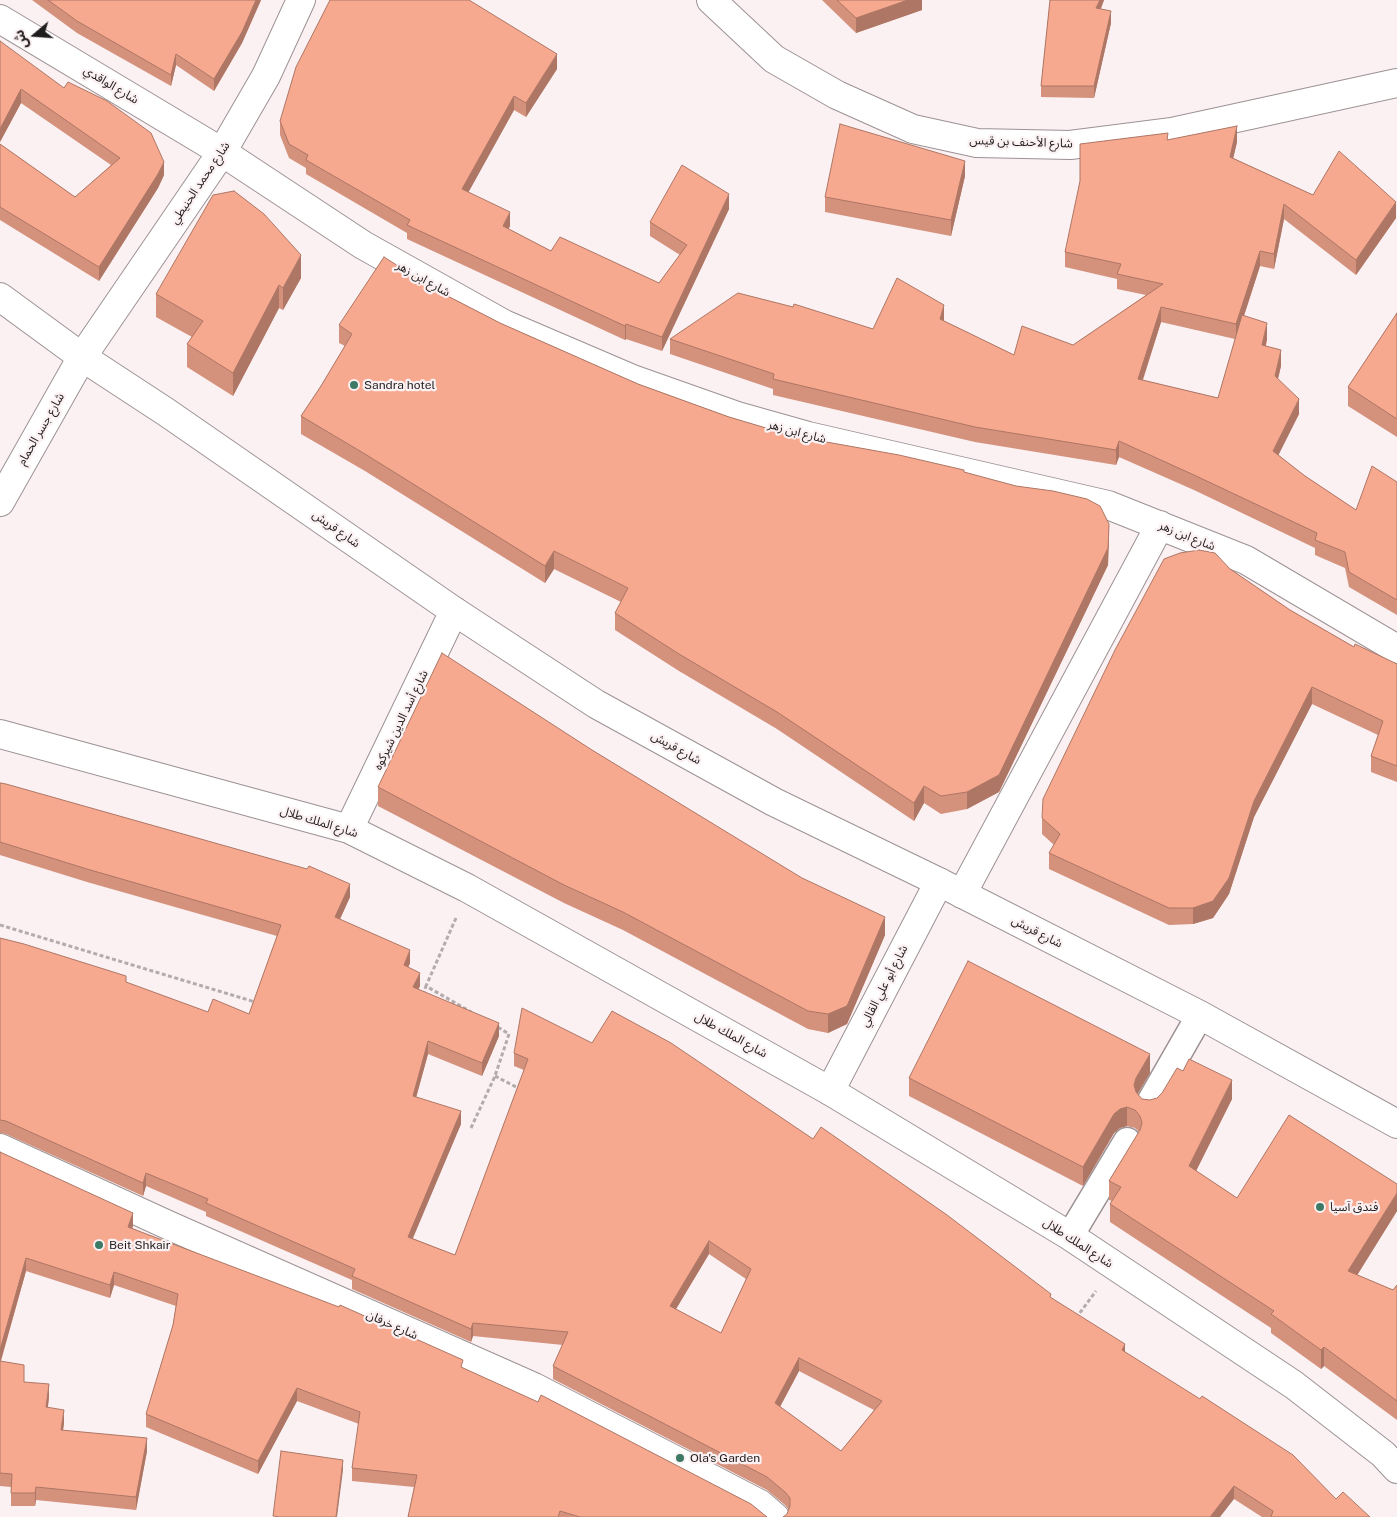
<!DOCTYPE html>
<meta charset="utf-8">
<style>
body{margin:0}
#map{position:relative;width:1397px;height:1517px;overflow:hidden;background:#fbf0f2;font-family:"Public Sans","Noto Sans Arabic",sans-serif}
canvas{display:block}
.north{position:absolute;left:10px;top:10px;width:50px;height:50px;-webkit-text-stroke:4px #fbf0f2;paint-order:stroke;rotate:252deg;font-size:14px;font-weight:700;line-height:20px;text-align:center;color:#201d1d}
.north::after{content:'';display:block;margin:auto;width:18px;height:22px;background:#201d1d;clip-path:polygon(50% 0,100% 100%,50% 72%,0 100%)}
</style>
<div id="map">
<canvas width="1397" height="1517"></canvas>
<div class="north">ش</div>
</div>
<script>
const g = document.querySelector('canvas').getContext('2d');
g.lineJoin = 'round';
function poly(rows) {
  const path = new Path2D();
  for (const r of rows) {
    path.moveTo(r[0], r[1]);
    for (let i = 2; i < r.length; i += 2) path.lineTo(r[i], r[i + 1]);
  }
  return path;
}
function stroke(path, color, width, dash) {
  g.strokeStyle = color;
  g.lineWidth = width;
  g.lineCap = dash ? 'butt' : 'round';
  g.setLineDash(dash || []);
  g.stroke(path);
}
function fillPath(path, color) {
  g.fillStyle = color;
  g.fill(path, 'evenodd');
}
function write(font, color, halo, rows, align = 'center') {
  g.font = font + ' "Public Sans","Noto Sans Arabic",sans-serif';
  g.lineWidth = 4.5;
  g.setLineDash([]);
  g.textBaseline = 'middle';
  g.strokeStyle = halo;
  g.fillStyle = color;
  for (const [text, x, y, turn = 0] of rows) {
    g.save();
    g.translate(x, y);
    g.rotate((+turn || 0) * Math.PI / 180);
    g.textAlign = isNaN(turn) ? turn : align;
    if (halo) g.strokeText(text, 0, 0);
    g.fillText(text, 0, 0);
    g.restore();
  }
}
const pedestrian = poly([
 [1149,1104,1200,1015],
 [1070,1236,1127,1141]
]);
const minor = poly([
 [711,0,774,59,837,95,913,129,977,143,1070,145,1172,132,1397,83],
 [0,19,222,152,363,245,504,324,635,380,737,416,808,436,1108,505,1246,560,1397,649],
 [0,502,82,357,222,152,266,76,301,0],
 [349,829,454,611],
 [962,894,1160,525],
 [830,1091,939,882],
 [0,1148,168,1225,534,1387,760,1504,775,1517]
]);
const primary = poly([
 [0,297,82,357,166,412,454,611,596,704,774,802,939,882,1200,1015,1397,1124],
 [0,734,349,829,467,888,830,1091,1070,1236,1294,1385,1383,1454,1397,1469]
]);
stroke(pedestrian, '#9c9294', 29);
stroke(minor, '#9c9294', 30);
stroke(primary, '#9c9294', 30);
stroke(poly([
 [456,918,426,986,471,1012],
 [0,925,255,1002],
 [423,995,426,986],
 [495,1076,520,1089],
 [471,1128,495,1076,509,1034,496,1026],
 [1076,1318,1096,1291]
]), '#b4abac', 3, [4, 2.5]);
stroke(pedestrian, '#fff', 26);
stroke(minor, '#fff', 28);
stroke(primary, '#fff', 28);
fillPath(poly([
 [32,0,261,0,242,43,214,91,176,65,171,86,77,33],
 [822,0,922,0,922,10,856,33],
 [1050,0,1104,0,1101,9,1111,23,1094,98,1041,97,1041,86],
 [0,41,164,175,158,188,99,281,0,220,0,144,75,197,111,165,21,103,0,142],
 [557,69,526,117,514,110,468,192,510,226,508,229,551,251,659,283,680,255,650,236,650,222,729,209,662,351,626,339,625,340,407,239,407,233,306,174,306,168,289,158,280,135,280,121],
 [1168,140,1237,142,1233,158,1313,195,1396,218,1356,275,1284,219,1274,269,1260,266,1244,316,1267,339,1266,346,1281,366,1278,379,1299,414,1278,455,1305,476,1356,510,1397,482,1397,615,1349,587,1345,568,1315,555,1315,548,1194,490,1119,457,1116,465,975,442,773,395,773,389,670,354,670,339,873,329,944,320,944,321,1014,355,1073,345,1146,295,1117,289,1117,279,1065,267,1065,252],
 [1161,322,1235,339,1218,398,1143,380],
 [965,176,951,236,825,212,825,197],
 [301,278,283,310,279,308,233,396,187,367,187,344,192,337,156,317,156,294],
 [436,290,500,323,638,384,729,417,793,436,964,472,1109,542,1108,565,999,792,967,809,941,814,924,803,914,821,777,729,679,671,615,630,615,613,621,602,554,569,545,583,365,471,301,434,301,416,321,386,345,346,339,343,339,325],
 [1397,313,1397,437,1348,406,1348,387],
 [1230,569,1290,610,1354,647,1397,664,1397,782,1371,772,1371,756,1378,735,1312,704,1254,817,1229,894,1213,918,1193,924,1169,925,1049,869,1049,853,1054,845,1042,834,1042,818],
 [592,750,885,935,847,1024,828,1033,808,1029,623,930,564,903,378,806,378,787],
 [0,783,350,897,340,919,410,963,408,967,420,986,418,989,499,1036,482,1076,428,1054,416,1097,461,1124,412,1238,455,1255,524,1070,514,1066,514,1053,592,1043,813,1139,1051,1298,1125,1352,1336,1499,1370,1517,1262,1517,1234,1499,787,1514,789,1510,785,1505,767,1490,553,1379,553,1366,563,1345,473,1336,471,1342,352,1289,352,1280,206,1216,206,1212,146,1186,143,1196,6,1134,0,1133,0,938,208,1012,249,1014,277,936,87,882,0,855],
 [709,1254,746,1279,721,1333,676,1309],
 [799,1371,874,1410,841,1451,780,1407],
 [1150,1073,1137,1094,1142,1099,1150,1100,1232,1099,1196,1171,1237,1198,1397,1211,1357,1275,1393,1290,1397,1285,1397,1420,1324,1366,1321,1369,1271,1333,1271,1328,1110,1222,1110,1204,1112,1201,1109,1200,1109,1181,1139,1132,1135,1128,1127,1126,1120,1128,1114,1133,1083,1186,909,1096,909,1078],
 [0,1152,133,1226,132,1228,463,1368,767,1517,408,1517,414,1487,352,1481,352,1468,359,1424,297,1401,258,1474,146,1427,146,1414,173,1325,176,1306,114,1285,110,1298,26,1271,1,1361,24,1382,49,1397,48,1407,64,1423,63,1431,147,1451,136,1510,36,1500,35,1506,11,1506,11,1487,0,1486]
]), '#d4917c');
fillPath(poly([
 [256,0,261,0,242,43,214,91,214,79],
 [908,0,922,0,922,10,856,33,856,18],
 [1100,0,1104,0,1096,19,1096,8],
 [1111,11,1111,23,1094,98,1094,86],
 [176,54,176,65,171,86,171,75],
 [557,54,557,69,526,117,526,103],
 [21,89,21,103,0,142,0,129],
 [514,96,514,110,462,204,462,189],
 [1237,126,1237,142,1230,172,1230,157],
 [965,161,965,176,951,236,951,220],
 [164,162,164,175,158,188,99,281,99,267],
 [729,194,729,209,662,351,662,337],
 [1396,202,1396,218,1356,275,1356,260],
 [1284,204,1284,219,1274,269,1274,254],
 [510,212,510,226,503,241,503,226],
 [1260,251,1260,266,1236,340,1236,324],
 [301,255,301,278,283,310,283,288],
 [279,285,279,308,233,396,233,373],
 [944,305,944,320,940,335,940,319],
 [1161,307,1161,322,1138,394,1138,379],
 [1267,323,1267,339,1262,360,1262,345],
 [626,324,626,339,625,340,625,326],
 [1281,350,1281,366,1275,391,1275,376],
 [1299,399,1299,414,1273,466,1273,451],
 [1119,441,1119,457,1116,465,1116,450],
 [1109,524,1108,565,999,792,967,809,967,792],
 [554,551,554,569,545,583,545,566],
 [1312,687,1312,704,1254,817,1229,894,1213,918,1193,924,1193,908,1254,801],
 [924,786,924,803,914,821,914,803],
 [350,884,350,897,335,930,335,917],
 [885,917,885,935,847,1024,828,1033,828,1014],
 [410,950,410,963,404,978,404,965],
 [420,973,420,986,413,1000,413,987],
 [499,1023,499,1036,482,1076,482,1063],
 [428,1041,428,1054,413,1109,413,1096],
 [1150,1054,1150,1073,1136,1097,1134,1085,1136,1078],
 [1232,1080,1232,1099,1189,1185,1189,1166],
 [1127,1107,1127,1126,1120,1128,1114,1133,1083,1186,1083,1167,1114,1114,1120,1109],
 [461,1111,461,1124,408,1250,408,1237],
 [146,1173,146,1186,143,1196,143,1183],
 [1397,1193,1397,1211,1348,1290,1348,1271],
 [133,1213,133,1226,128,1240,128,1227],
 [709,1241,709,1254,670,1319,670,1306],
 [26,1258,26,1271,0,1363,0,1350],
 [114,1272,114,1285,110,1298,110,1285],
 [473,1323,473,1336,471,1342,471,1329],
 [1125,1344,1125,1357,1122,1350],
 [1324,1347,1324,1366,1321,1369,1321,1350],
 [799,1358,799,1371,775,1416,775,1403],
 [49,1384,49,1397,46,1420,46,1407],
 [297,1388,297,1401,258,1474,258,1461],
 [64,1410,64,1423,61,1443,61,1430],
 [147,1438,147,1451,136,1510,136,1497],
 [343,1460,343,1470,337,1517,336,1517],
 [1234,1486,1234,1499,1220,1517,1210,1517],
 [36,1487,36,1500,35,1506,35,1493]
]), '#ad7665');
const building = poly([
 [48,0,256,0,242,32,214,79,176,54,171,75,77,21,48,0],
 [330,0,469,0,557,54,526,103,514,96,462,189,510,212,503,226,551,251,560,237,659,283,687,245,650,222,682,165,729,194,662,337,626,324,625,326,407,225,410,220,306,160,308,155,289,144,280,121,296,67,330,0],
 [837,0,908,0,856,18,837,0],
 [1050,0,1100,0,1096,8,1111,11,1094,86,1041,86,1050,0],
 [0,41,64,88,68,82,107,101,151,133,164,162,158,174,99,267,0,207,0,144,75,197,120,158,21,89,0,129,0,41],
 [840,124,965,161,951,220,825,197,840,124],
 [1237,126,1230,157,1313,195,1339,151,1396,202,1356,260,1284,204,1274,254,1260,251,1236,324,1161,307,1138,379,1218,398,1242,315,1267,323,1262,345,1281,350,1275,376,1299,399,1273,451,1305,476,1356,510,1372,466,1397,482,1397,600,1349,572,1345,552,1315,540,1317,533,1194,475,1119,441,1116,450,975,427,773,379,774,374,670,339,738,293,793,307,794,304,873,329,897,278,944,305,940,319,1014,355,1022,326,1073,345,1163,284,1117,274,1121,264,1065,252,1080,181,1080,144,1168,133,1167,140,1237,126],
 [234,191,264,214,301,255,283,288,279,285,233,373,187,344,203,321,156,294,213,195,234,191],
 [384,257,436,290,500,323,638,384,729,417,793,436,899,455,964,470,964,472,1016,486,1053,491,1087,499,1100,506,1109,524,1108,548,999,775,967,792,941,796,924,786,914,803,777,712,679,654,615,613,628,588,554,551,545,566,365,454,301,416,321,386,352,334,339,325,384,257],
 [1397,313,1397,419,1348,387,1397,313],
 [1199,550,1215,553,1230,569,1290,610,1354,647,1355,644,1397,664,1397,766,1371,756,1383,721,1312,687,1254,801,1229,878,1213,901,1193,908,1169,908,1049,853,1060,834,1042,818,1043,799,1115,650,1164,559,1180,553,1199,550],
 [442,653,592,750,802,878,885,917,847,1006,828,1014,808,1011,623,912,564,885,378,787,442,653],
 [0,783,6,784,307,869,309,866,350,884,335,917,410,950,404,965,420,973,413,987,499,1023,482,1063,428,1041,413,1096,461,1111,408,1237,455,1255,528,1059,514,1053,522,1008,592,1043,612,1011,671,1043,813,1139,821,1127,947,1215,1051,1294,1050,1297,1125,1344,1122,1350,1200,1399,1202,1396,1293,1455,1336,1499,1343,1492,1370,1517,1271,1517,1273,1511,1234,1486,1210,1517,783,1517,787,1514,790,1506,790,1498,785,1492,767,1477,553,1366,568,1332,473,1323,471,1329,352,1276,355,1269,206,1203,208,1199,146,1173,143,1183,6,1121,0,1120,0,938,24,944,126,976,126,982,208,1012,213,999,249,1014,281,925,87,869,0,842,0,783],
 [709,1241,751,1269,721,1333,670,1306,709,1241],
 [799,1358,882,1401,841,1451,775,1403,799,1358],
 [968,961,1150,1054,1136,1078,1134,1085,1136,1092,1142,1099,1150,1100,1157,1098,1162,1093,1177,1068,1183,1071,1189,1059,1232,1080,1189,1166,1237,1198,1289,1115,1397,1184,1397,1193,1348,1271,1393,1290,1397,1285,1397,1401,1324,1347,1321,1350,1271,1314,1274,1311,1110,1204,1121,1187,1109,1181,1140,1130,1142,1123,1140,1116,1135,1110,1127,1107,1120,1109,1114,1114,1083,1167,909,1078,968,961],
 [0,1152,133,1213,128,1227,339,1307,340,1305,463,1360,461,1367,538,1402,541,1395,751,1504,767,1517,580,1517,560,1511,558,1517,408,1517,417,1475,352,1468,360,1412,297,1388,258,1461,146,1414,173,1325,178,1294,114,1272,110,1285,26,1258,0,1350,0,1152],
 [0,1361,24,1365,24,1382,49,1384,46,1407,64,1410,61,1430,147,1438,136,1497,36,1487,35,1493,11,1493,12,1474,0,1473,0,1361],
 [281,1451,343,1460,336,1517,280,1517,273,1516,281,1451]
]);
fillPath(building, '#f7a990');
stroke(building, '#ad7665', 1);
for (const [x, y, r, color] of [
 [354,385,5,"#3c7a66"],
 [1320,1207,5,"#3c7a66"],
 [99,1245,5,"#3c7a66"],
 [680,1458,5,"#3c7a66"]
]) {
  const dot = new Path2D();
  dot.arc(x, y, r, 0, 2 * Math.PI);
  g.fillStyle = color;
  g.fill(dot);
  stroke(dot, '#fbf0f2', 2);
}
write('12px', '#201d1d', '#fbf0f2', [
 ["شارع الواقدي",111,85,31],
 ["شارع الأحنف بن قيس",1021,142,2],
 ["شارع محمد الحنيطي",200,183,-56],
 ["شارع ابن زهر",423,279,29],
 ["شارع جسر الحمام",41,429,-60],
 ["شارع ابن زهر",797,432,15],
 ["شارع قريش",336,529,35],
 ["شارع ابن زهر",1187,536,22],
 ["شارع أسد الدين شيركوه",401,720,-64],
 ["شارع قريش",676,748,29],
 ["شارع الملك طلال",319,822,17],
 ["شارع قريش",1037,932,27],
 ["شارع أبو علي القالي",884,986,-63],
 ["شارع الملك طلال",731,1035,29],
 ["شارع الملك طلال",1078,1243,33],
 ["شارع خرفان",392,1325,24]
]);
write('12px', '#201d1d', '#fbf0f2', [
 ["Sandra hotel",364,385],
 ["فندق آسيا",1330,1207],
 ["Beit Shkair",109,1245],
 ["Ola's Garden",690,1458]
], 'left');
</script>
